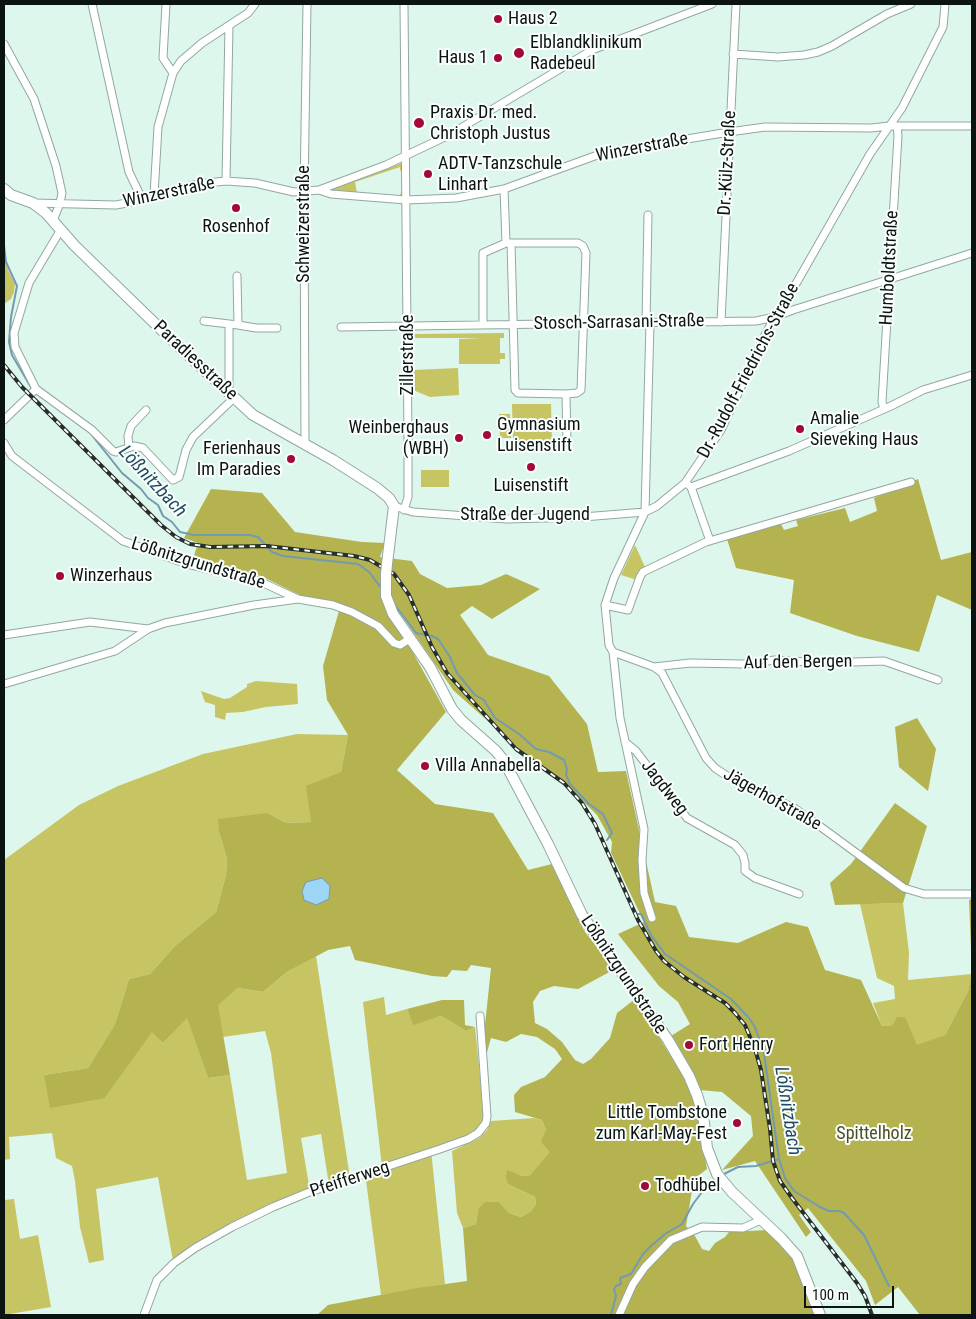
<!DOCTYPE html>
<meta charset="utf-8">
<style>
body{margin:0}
#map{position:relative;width:976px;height:1319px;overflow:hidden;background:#def7ed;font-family:"Roboto Condensed",sans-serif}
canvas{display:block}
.frame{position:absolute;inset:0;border:5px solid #0c1411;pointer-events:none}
.scale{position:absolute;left:804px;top:1286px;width:90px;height:22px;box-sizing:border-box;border:2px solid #0c1411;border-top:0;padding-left:6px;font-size:15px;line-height:18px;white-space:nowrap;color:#0c1411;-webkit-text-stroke:4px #fafffd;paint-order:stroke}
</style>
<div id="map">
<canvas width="976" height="1319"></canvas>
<div class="frame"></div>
<div class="scale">100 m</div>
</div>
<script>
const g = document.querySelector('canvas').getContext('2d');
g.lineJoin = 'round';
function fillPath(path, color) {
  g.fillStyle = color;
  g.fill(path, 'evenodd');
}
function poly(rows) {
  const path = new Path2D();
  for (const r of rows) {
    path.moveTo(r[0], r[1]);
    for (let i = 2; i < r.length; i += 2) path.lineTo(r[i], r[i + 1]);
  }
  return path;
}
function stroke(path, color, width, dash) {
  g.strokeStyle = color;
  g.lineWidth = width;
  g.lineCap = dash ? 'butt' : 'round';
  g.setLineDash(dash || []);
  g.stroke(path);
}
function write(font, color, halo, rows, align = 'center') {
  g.font = font + ' "Roboto Condensed",sans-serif';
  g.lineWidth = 4;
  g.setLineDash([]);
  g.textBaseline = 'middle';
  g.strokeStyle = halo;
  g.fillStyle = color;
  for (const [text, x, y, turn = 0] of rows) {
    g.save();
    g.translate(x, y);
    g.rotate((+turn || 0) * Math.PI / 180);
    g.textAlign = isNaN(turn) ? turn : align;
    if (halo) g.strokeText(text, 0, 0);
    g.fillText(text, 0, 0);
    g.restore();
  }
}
fillPath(poly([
 [402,163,402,170,400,171,400,167,355,182,357,193,400,196,401,192,402,192,402,198,334,192,334,189],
 [4,255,8,270,15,284,14,292,11,299,4,304],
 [504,333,504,338,500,338,500,353,505,353,505,359,500,359,500,364,459,364,459,339,482,338,414,338,414,334],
 [458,368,459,395,430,397,413,390,413,370],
 [512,404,551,404,552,444,509,445,513,441],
 [499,414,510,414,511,438,500,438],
 [421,470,449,470,449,487,421,487],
 [635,545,646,569,637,580,621,575],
 [256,681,297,684,298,704,266,707,243,712,226,713,225,720,215,717,215,705,205,702,201,691,224,699,230,698,247,687,247,684],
 [297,734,348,735,341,772,312,822,286,823,268,813,219,832,227,859,226,875,216,912,175,946,150,974,129,979,115,1024,88,1068,44,1075,105,1098,152,1031,163,1043,187,1017,208,1078,230,1075,247,1180,287,1173,271,1053,265,1031,223,1037,217,1005,238,988,263,992,287,972,316,956,350,1178,329,1185,321,1134,301,1138,310,1191,173,1261,158,1177,96,1189,104,1260,89,1263,80,1227,75,1181,72,1166,56,1158,52,1133,9,1137,10,1159,4,1160,4,860,79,805,118,786,203,754],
 [903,903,909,953,908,980,972,974,968,991,945,1035,917,1046,893,1025,882,1026,873,1003,895,999,894,986,877,978,860,904],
 [384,997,386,1015,407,1009,413,1024,441,1016,466,1031,475,1027,484,1115,481,1124,472,1134,431,1150,445,1284,381,1295,365,1173,382,1167,363,1002],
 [534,1118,542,1120,546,1130,551,1152,530,1175,522,1176,507,1171,508,1184,535,1197,536,1204,531,1211,521,1217,509,1213,499,1202,478,1209,476,1224,463,1228,457,1213,452,1151,479,1138,487,1130,491,1121],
 [14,1199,20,1239,38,1235,51,1307,4,1315,4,1200]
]), '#c7c464');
fillPath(poly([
 [918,479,941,560,972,552,972,610,937,595,919,652,857,636,790,613,794,580,736,568,727,539,781,524,784,530,798,526,796,520,845,508,850,522,877,511,874,498],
 [211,489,262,493,295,532,362,542,385,543,380,557,412,561,420,574,447,588,481,585,506,574,540,589,492,619,472,606,460,615,488,655,549,676,587,724,598,772,626,771,655,902,676,906,689,937,738,943,786,922,808,927,825,970,861,980,882,1026,893,1025,897,1017,905,1017,917,1045,945,1035,968,991,972,973,969,900,972,899,972,1315,920,1315,898,1287,875,1305,866,1281,808,1208,799,1215,811,1232,806,1237,755,1161,722,1170,753,1136,751,1116,722,1092,699,1090,671,1036,690,1024,678,1002,659,986,618,934,644,922,611,853,612,842,597,815,560,779,533,765,508,739,453,690,396,607,412,651,446,712,397,770,435,804,493,813,528,870,552,864,585,932,615,969,578,989,554,986,540,991,533,1002,535,1023,547,1029,562,1042,575,1060,583,1064,591,1059,610,1038,617,1013,635,999,680,1071,696,1103,707,1169,694,1179,686,1226,695,1236,702,1249,709,1251,715,1243,725,1237,729,1232,768,1230,793,1257,818,1315,317,1315,328,1305,417,1288,467,1281,463,1228,476,1224,478,1209,485,1202,499,1202,509,1213,521,1217,531,1211,536,1204,535,1197,508,1184,506,1178,507,1170,522,1176,530,1175,550,1152,541,1142,546,1130,542,1120,515,1112,514,1095,521,1087,545,1077,562,1059,555,1049,537,1037,521,1034,506,1042,491,1038,486,1056,484,1045,485,1025,491,968,471,965,467,971,452,970,447,977,432,976,355,960,350,946,328,950,287,972,263,992,238,988,218,1005,230,1075,208,1078,187,1018,163,1043,152,1032,105,1098,50,1108,44,1075,88,1068,115,1024,129,979,150,974,175,946,216,912,226,875,227,859,219,832,218,819,268,813,286,823,311,822,306,786,341,772,348,735,327,700,323,666,341,604,304,597,261,576,193,559,198,543,184,538],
 [917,718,936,749,928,791,899,767,895,727],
 [895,803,927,826,903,903,835,905,830,883,851,864],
 [442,1000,464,1000,465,1025,475,1027,466,1031,441,1016,413,1025,407,1009]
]), '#b5b250');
const water = poly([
 [322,878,330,886,329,899,316,905,304,900,302,891,306,882,322,878]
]);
fillPath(water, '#9dd5f4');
stroke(water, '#729bb0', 1);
stroke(poly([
 [4,245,6,262,17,286,11,317,9,342,12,355,32,389],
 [91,434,122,473,141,489,148,498,158,505,163,516,172,522,180,532,194,535,250,535,258,537,272,552,283,556,358,564,369,572,382,589],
 [394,604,416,633,432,636,438,639,450,657,457,673,475,695,484,700,495,718,519,734,536,749,549,752,564,760,567,769,566,775,570,784,589,804,603,814,612,833,607,840],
 [638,914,641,914,651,935,665,954,731,999,749,1018,755,1027,764,1053,779,1159,785,1178,794,1191,820,1207,829,1211,839,1211,844,1213,864,1235,889,1286],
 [722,1175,738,1167,756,1166,779,1159],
 [611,1315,616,1296,614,1289,616,1286,621,1284,620,1278,631,1274,643,1254,651,1246,665,1234,682,1224,693,1204,702,1192,716,1179]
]), '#729bb0', 2);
const street = poly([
 [92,4,129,172,142,199],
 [166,4,163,58,173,73],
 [4,44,34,99,56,166,62,193,60,203,53,221],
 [733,54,778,57,804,55,818,52,832,46,887,14,911,4],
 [226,181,229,26],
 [504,189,506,243],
 [319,190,331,194,406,200,456,198,504,189,603,153,729,132,765,127,871,128,889,126,972,126],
 [154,195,158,127,173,73,181,61,202,43,248,13,255,4],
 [33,203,116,205,132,202,197,184,226,181,255,183,294,192,319,190,386,165,449,135,592,50,712,4],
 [60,231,29,283,14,333,15,347,36,389,92,430,113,451,116,452,134,446,143,448,173,480,179,477,186,450,193,437,234,398],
 [204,321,229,324],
 [721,322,736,4],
 [646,323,648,215],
 [238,325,256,328,277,328],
 [483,325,483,253,506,243,578,243,583,246,586,253,581,390,577,393,566,394,518,393,515,390,511,243],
 [341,327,756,321,775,317,793,310,972,253],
 [226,391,229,387,229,324,238,325,237,276],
 [566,394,567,443],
 [884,409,882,402,898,136,897,126],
 [4,420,36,389],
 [4,443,12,456,123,541,187,564,259,581,298,599,333,605,352,612,378,626,394,643,400,645,411,638],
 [305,445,304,192,307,4],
 [129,447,128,436,131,426,146,410],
 [687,484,691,487,710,541],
 [691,487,789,451,891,406,923,390,972,375],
 [394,506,413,512,506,519,583,517,645,512],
 [404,510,408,497,408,440,404,4],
 [645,512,650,323],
 [605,605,628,610,640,577,643,572,706,542,911,482],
 [4,635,90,622,148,629,165,623,254,605,298,599],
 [613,652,654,667,662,673,706,758,715,768,727,776,794,808,821,827,904,888,924,894,972,894],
 [654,667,690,663,744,664,775,660,823,663,884,661,938,680],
 [4,684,115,651,148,629],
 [625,742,636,751,687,818,735,845,743,855,745,863,745,871,755,878,799,894],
 [652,918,644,893,642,860,644,829,620,718,613,652,609,645,605,605,614,578,645,512,657,506,685,483,721,430,765,335,775,317,797,282,870,154,902,108,943,27,945,4],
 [144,1315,157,1280,174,1263,195,1248,232,1227,273,1207,307,1193,440,1149,468,1139,478,1133,486,1123,487,1116,480,1016],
 [619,1315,633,1284,645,1267,671,1240,702,1227,743,1228,761,1220]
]);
const secondary = poly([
 [4,189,11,195,33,203,46,213,75,246,173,341,253,415,333,460,377,488,389,498,394,506,387,564],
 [386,574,386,596,393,614,430,667,452,709,461,720,496,751,504,761,548,844,582,915,668,1040,689,1076,697,1095,703,1115,707,1148,717,1174,732,1192,781,1238,797,1256,820,1315]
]);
stroke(street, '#91a89f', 9);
stroke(secondary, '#91a89f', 12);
stroke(street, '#fff', 7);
stroke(secondary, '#fff', 10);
const rail = poly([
 [4,365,22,387,161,525,176,537,190,544,210,547,267,546,354,556,370,560,394,574,409,595,432,647,447,673,516,749,564,783,582,803,595,824,638,920,656,951,664,961,684,977,725,1003,735,1013,745,1025,755,1049,761,1070,770,1129,773,1161,780,1181,792,1198,857,1283,865,1296,872,1315]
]);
stroke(rail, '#252f2b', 4);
stroke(rail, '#fafffd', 2, [5.5]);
const secondaryBridge = poly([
 [386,574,387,564]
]);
stroke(secondaryBridge, '#91a89f', 12, []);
stroke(secondaryBridge, '#fff', 10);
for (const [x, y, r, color] of [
 [498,19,5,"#a4083a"],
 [519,53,6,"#a4083a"],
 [498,58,5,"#a4083a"],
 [419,123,6,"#a4083a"],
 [428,174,5,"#a4083a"],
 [236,208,5,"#a4083a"],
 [800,429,5,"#a4083a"],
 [487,435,5,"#a4083a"],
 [459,438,5,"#a4083a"],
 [291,459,5,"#a4083a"],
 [531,467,5,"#a4083a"],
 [60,576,5,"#a4083a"],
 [425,766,5,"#a4083a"],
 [689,1045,5,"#a4083a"],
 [737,1123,5,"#a4083a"],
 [645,1186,5,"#a4083a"]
]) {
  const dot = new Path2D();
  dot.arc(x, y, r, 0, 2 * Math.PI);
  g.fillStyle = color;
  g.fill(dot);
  stroke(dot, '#fafffd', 2);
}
write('18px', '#0c1411', '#fafffd', [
 ["Haus 2",508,19],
 ["Elblandklinikum",530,43],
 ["Radebeul",530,64],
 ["Haus 1",488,58,"right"],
 ["Praxis Dr. med.",430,113],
 ["Christoph Justus",430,134],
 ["ADTV-Tanzschule",438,164],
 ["Linhart",438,185],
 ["Rosenhof",236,227,"center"],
 ["Amalie",810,419],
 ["Sieveking Haus",810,440],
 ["Gymnasium",497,425],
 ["Luisenstift",497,446],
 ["Weinberghaus",449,428,"right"],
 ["(WBH)",449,449,"right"],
 ["Ferienhaus",281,449,"right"],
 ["Im Paradies",281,470,"right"],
 ["Luisenstift",531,486,"center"],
 ["Winzerhaus",70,576],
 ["Villa Annabella",435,766],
 ["Fort Henry",699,1045],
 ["Little Tombstone",727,1113,"right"],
 ["zum Karl-May-Fest",727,1134,"right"],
 ["Todhübel",655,1186]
], 'left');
write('18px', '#0c1411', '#fafffd', [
 ["Winzerstraße",642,148,-11],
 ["Dr.-Külz-Straße",728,163,-87],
 ["Winzerstraße",169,193,-12],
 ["Schweizerstraße",304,224,-90],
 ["Humboldtstraße",890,268,-87],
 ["Stosch-Sarrasani-Straße",619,323,-1],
 ["Zillerstraße",408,355,-90],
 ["Paradiesstraße",195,361,43],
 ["Dr.-Rudolf-Friedrichs-Straße",749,371,-62],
 ["Straße der Jugend",525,515],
 ["Lößnitzgrundstraße",198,564,17],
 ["Auf den Bergen",798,663,-1],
 ["Jagdweg",664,788,52],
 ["Jägerhofstraße",772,800,29],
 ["Lößnitzgrundstraße",623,975,56],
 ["Pfeifferweg",350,1180,-18]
]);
write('18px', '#4e4d24', '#fafffd', [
 ["Spittelholz",874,1134]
]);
write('italic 19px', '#204b61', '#fafffd', [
 ["Lößnitzbach",152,482,47],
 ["Lößnitzbach",787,1111,81]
]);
</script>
